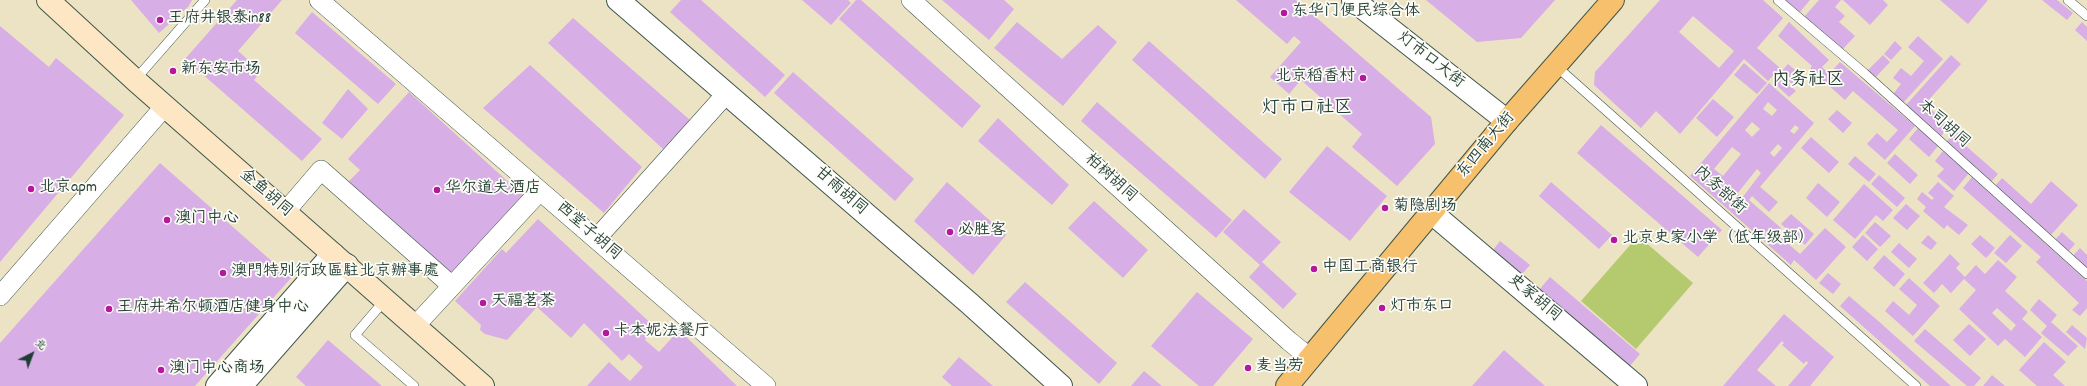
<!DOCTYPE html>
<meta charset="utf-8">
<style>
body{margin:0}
#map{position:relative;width:2087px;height:386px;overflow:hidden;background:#ece3c4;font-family:Dekko,"LXGW WenKai TC",sans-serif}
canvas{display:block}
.north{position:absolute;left:12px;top:334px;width:40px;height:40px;-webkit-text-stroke:3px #fdfcf7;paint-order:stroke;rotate:42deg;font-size:11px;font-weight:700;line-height:16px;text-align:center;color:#1f3d34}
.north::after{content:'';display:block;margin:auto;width:14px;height:18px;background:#1f3d34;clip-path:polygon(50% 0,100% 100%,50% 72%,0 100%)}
</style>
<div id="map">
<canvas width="2087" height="386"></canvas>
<div class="north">北</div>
</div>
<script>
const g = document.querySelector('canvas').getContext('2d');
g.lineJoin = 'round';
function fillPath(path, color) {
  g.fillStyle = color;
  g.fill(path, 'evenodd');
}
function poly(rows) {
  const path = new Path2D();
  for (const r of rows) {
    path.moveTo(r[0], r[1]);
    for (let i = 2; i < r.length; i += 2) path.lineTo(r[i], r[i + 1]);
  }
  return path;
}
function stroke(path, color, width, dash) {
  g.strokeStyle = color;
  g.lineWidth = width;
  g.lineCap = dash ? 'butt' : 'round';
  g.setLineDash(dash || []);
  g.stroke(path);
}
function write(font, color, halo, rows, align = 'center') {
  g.font = font + ' Dekko,"LXGW WenKai TC",sans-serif';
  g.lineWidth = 3.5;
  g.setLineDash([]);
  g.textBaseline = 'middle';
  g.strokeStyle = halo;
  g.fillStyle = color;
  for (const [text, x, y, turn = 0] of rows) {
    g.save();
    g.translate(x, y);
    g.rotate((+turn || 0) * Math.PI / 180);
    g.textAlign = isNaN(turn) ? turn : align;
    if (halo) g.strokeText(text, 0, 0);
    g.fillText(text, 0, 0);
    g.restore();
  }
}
fillPath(poly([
 [1638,236,1693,283,1636,349,1581,301]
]), '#b5ca6e');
fillPath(poly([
 [131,0,192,0,188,7,159,33],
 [237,0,282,0,238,51,261,71,254,80,322,139,302,161,185,59],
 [681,0,701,0,785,75,765,97,670,12],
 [802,0,848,0,851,3,831,25],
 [856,0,861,0,981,106,962,128,839,19],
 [942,0,1004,0,1014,9,989,40],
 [1236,0,1296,0,1431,117,1435,144,1397,186,1352,147,1362,134,1301,80,1289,94,1270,77,1301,42,1294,36,1287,44],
 [1426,0,1555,0,1521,38,1477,42],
 [1660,0,1763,0,1783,18,1757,48,1780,68,1768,81,1744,59,1680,134,1656,111,1641,128,1594,85,1595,72],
 [1693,16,1734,51,1719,68,1679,32],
 [1785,0,1810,0,1800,12],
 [1819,0,1841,0,1835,7,1845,16,1839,22,1855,36,1842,50,1804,17],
 [1843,0,1883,0,1888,5,1870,25],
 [1940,0,1988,0,1968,24],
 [2042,0,2057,0,2073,13,2067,20],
 [312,12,396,84,378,104,295,33],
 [573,18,690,120,663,149,548,43],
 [1017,22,1062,59,1098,25,1117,42,1063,106,994,48],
 [1789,22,1829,60,1822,67,1829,74,1840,62,1915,126,1885,160,1867,144,1877,133,1887,142,1898,130,1853,91,1845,100,1810,69,1812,66,1778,36],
 [2082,22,2087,27,2087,41,2075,30],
 [0,26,49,67,56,58,124,115,0,262],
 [1918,36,1943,59,1903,103,1893,94,1901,84,1893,78,1901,68,1911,76,1924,61,1908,47],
 [1149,41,1282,159,1265,179,1132,60],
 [1895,41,1902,48,1891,60,1884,54],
 [1883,55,1890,62,1875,78,1868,70],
 [1951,55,1961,64,1925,104,1950,126,1941,136,1906,105],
 [1744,63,1767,83,1757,94,1734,75],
 [1788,64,1801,75,1792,84,1780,73],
 [530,65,642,167,604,213,483,108],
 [793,72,914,179,895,201,774,93],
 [1780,77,1796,91,1789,97,1774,83],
 [1769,83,1814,123,1760,187,1778,202,1769,212,1752,196,1749,200,1781,228,1776,233,1800,254,1825,228,1846,247,1816,280,1794,260,1791,265,1690,176],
 [1768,102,1777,110,1772,116,1763,109],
 [1752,122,1760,129,1752,137,1745,130],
 [1795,125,1799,128,1794,134,1790,131],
 [1778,144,1782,148,1774,157,1770,153],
 [1732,147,1741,154,1723,176,1714,169],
 [1757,169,1761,173,1742,198,1737,194],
 [348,89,368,109,342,139,322,123],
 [409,92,526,198,454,278,348,182,360,170,348,159],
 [1713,99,1734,117,1717,137,1696,118],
 [1097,102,1232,220,1216,238,1081,121],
 [1837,110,1852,123,1843,133,1828,119],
 [998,118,1069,185,1052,205,978,141],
 [1601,125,1722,230,1698,257,1577,153],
 [1918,128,1938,146,1929,157,1909,139],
 [1956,131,1969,143,1966,146,1998,174,1991,182,1946,142],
 [1811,137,1839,162,1829,173,1801,148],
 [1327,146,1387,196,1350,241,1289,192],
 [1943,151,1969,173,1954,191,1937,176,1944,169,1935,161],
 [1895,154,1918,175,1910,184,1887,163],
 [1855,156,1876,174,1869,182,1848,164],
 [160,163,291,278,195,386,0,386,0,343],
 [1879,175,1905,198,1897,207,1871,184],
 [1972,177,2087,281,2087,308,2080,316,2072,310,2079,303,2036,262,2041,257,1963,188],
 [2002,178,2031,204,2051,181,2078,205,2050,236,1995,186],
 [947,182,1006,235,973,275,914,221],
 [1551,182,1612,235,1599,249,1539,196],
 [1938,182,1954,196,1944,207,1968,225,1959,235,1947,225,1944,229,1923,211,1926,207,1917,199,1922,192,1932,200,1934,198,1928,193],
 [1818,183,1840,202,1827,217,1806,198],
 [1864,184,1893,210,1883,221,1876,215,1855,239,1833,220],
 [1094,201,1148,250,1123,278,1068,228],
 [1906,204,1920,216,1907,230,1893,218],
 [1244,209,1281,242,1262,262,1297,294,1283,309,1249,277,1260,265,1223,232],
 [1791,214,1814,234,1805,245,1781,224],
 [538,219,656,328,645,340,659,352,679,330,737,386,587,386,609,362,630,381,643,367,629,354,622,361,584,323,571,338,537,307,507,340,485,334,480,330,481,325,455,301,502,249,506,253],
 [1875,222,1891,236,1880,247,1865,233],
 [2062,232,2075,244,2068,252,2055,240],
 [1863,235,1878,249,1867,261,1852,247],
 [1928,235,1937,243,1931,250,1921,243],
 [1980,235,1995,248,1986,258,1971,244],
 [2010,235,2022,246,2006,263,1994,253],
 [1500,241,1530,265,1522,274,1493,250],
 [1899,243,1917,259,1909,268,1891,252],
 [2080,248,2087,255,2087,270,2072,257],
 [1950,254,1960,264,1956,268,1965,277,1976,265,1985,274,1998,260,2017,277,2005,291,2028,312,2022,319,2042,337,2025,357,2005,339,1998,346,1959,309,1976,290,1964,279,1951,293,1942,284,1934,293,1923,283],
 [1997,308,2016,325,2011,331,1992,313],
 [1884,255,1905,274,1894,287,1873,268],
 [1828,273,1841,284,1833,294,1819,283],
 [1550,277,1640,354,1629,367,1539,290],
 [1909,278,1940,306,1913,336,1885,311,1893,301,1909,315,1917,305,1899,289],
 [1025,282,1117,363,1099,384,1006,302],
 [1197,292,1253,339,1213,386,1199,386,1151,346],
 [1849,296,1876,319,1951,386,1930,386,1840,306],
 [2039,299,2057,315,2051,322,2078,346,2068,356,2041,333,2047,326,2030,310],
 [1784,314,1834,357,1810,386,1788,386,1808,363,1806,361,1804,364,1782,345,1784,343,1782,341,1757,370,1776,386,1723,386],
 [1969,324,1986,339,1970,356,1953,340],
 [2072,325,2087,338,2085,349,2066,332],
 [1925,329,1981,378,1974,386,1967,386,1914,341],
 [328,340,382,386,306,386,296,377],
 [2044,342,2066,362,2053,375,2065,386,2037,386,2019,370],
 [1504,350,1545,386,1472,386],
 [959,357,993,386,952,386,942,377],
 [1144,371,1162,386,1131,386],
 [1992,375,2005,386,1983,386]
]), '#d7aee5');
const service = poly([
 [1778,0,1864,73,2087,274],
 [2068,0,2087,16],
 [1556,66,1916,386],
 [135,80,205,0],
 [385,300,355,335,414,386]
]);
const minor = poly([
 [319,0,766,386],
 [911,0,1289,341,1310,358],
 [285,212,321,170,452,286],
 [596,239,727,93],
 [0,296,165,106],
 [415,326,540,191]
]);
const tertiary = poly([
 [618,0,969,303,1061,386],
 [1353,0,1507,121],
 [1432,213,1636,386],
 [217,386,333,254],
 [241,386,347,265]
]);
const secondary = poly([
 [48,0,135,80,483,386]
]);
const primary = poly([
 [1287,386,1507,121,1613,0]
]);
stroke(service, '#3e564a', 10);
stroke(minor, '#3e564a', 20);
stroke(tertiary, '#3e564a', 24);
stroke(secondary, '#3e564a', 24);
stroke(primary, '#3e564a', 24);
stroke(service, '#fff', 9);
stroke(minor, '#fff', 19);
stroke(tertiary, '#fff', 22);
stroke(secondary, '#fce6c4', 22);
stroke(primary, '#f7c06c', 22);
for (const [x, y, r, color] of [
 [1284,13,4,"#b5179e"],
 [160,20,4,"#b5179e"],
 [173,71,4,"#b5179e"],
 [1363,78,4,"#b5179e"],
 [31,189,4,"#b5179e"],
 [437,190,4,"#b5179e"],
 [1385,208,4,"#b5179e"],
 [167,220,4,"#b5179e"],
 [950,232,4,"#b5179e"],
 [1614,240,4,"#b5179e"],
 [1314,269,4,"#b5179e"],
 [223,273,4,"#b5179e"],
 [483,303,4,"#b5179e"],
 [1382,308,4,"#b5179e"],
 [109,309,4,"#b5179e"],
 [606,333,4,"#b5179e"],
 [1248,368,4,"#b5179e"],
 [161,370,4,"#b5179e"]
]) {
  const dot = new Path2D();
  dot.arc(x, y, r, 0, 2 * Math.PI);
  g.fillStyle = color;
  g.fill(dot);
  stroke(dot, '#fdfcf7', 1.5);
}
write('16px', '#1f3d34', '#fdfcf7', [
 ["东华门便民综合体",1292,13],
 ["王府井银泰in88",168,20],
 ["新东安市场",181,71],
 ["北京稻香村",1355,78,"right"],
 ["北京apm",39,189],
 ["华尔道夫酒店",445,190],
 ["菊隐剧场",1393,208],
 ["澳门中心",175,220],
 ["必胜客",958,232],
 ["北京史家小学（低年级部）",1622,240],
 ["中国工商银行",1322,269],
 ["澳門特別行政區駐北京辦事處",231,273],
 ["天福茗茶",491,303],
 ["灯市东口",1390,308],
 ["王府井希尔顿酒店健身中心",117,309],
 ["卡本妮法餐厅",614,333],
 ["麦当劳",1256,368],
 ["澳门中心商场",169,370]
], 'left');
write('16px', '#1f3d34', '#fdfcf7', [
 ["灯市口大街",1430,61,38],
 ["本司胡同",1943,125,42],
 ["东四南大街",1487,146,-50],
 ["柏树胡同",1110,179,42],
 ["内务部街",1719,191,42],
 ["甘雨胡同",840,192,41],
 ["金鱼胡同",265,194,41],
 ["西堂子胡同",588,232,41],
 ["史家胡同",1534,299,40]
]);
write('18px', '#1f3d34', '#fdfcf7', [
 ["内务社区",1808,82],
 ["灯市口社区",1307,110]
]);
</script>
